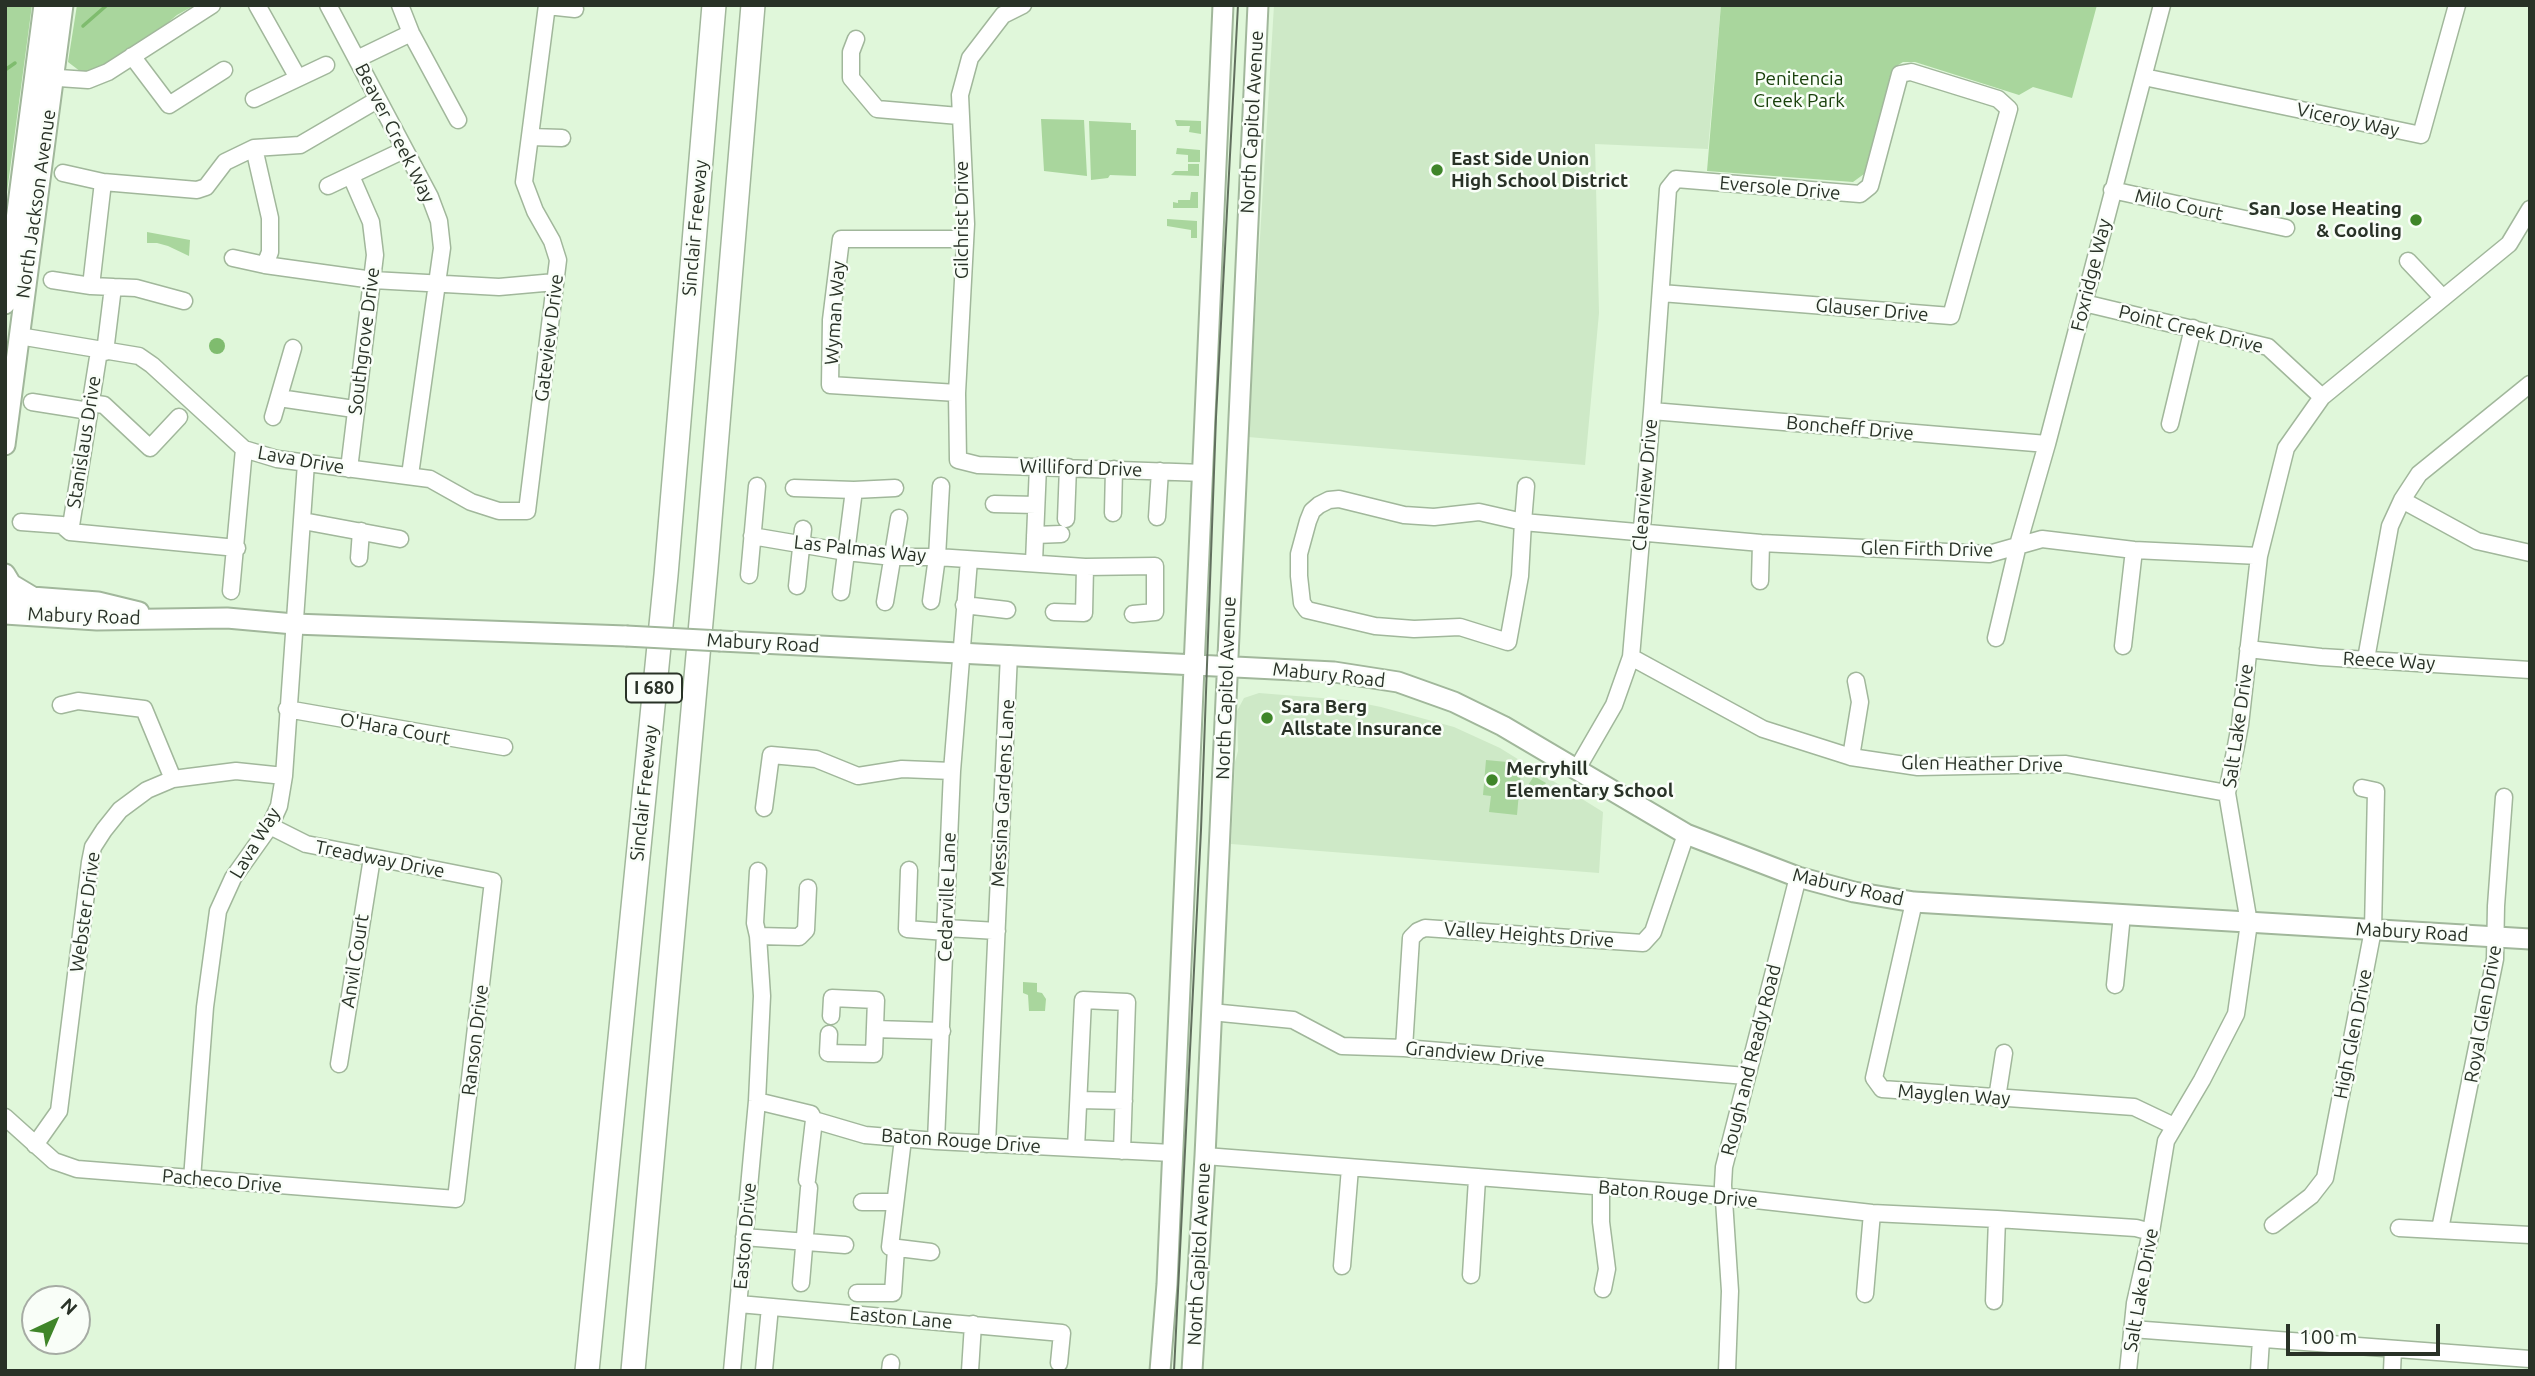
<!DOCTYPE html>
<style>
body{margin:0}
#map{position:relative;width:2535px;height:1376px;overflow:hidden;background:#e0f7da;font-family:Ubuntu,sans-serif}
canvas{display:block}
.frame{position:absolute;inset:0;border:7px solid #293227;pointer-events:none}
.north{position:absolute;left:21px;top:1285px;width:70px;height:70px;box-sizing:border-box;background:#f9fef8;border:2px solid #a6aca4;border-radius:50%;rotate:44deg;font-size:19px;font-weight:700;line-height:28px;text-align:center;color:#293227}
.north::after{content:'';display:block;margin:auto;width:24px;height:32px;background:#3f8529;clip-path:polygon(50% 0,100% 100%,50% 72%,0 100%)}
.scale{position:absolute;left:2286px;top:1324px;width:154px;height:32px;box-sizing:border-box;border:4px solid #293227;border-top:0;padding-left:9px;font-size:21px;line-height:24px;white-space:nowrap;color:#293227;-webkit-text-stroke:5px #f9fef8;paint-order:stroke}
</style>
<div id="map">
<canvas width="2535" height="1376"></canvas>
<div class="frame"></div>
<div class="north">N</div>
<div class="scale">100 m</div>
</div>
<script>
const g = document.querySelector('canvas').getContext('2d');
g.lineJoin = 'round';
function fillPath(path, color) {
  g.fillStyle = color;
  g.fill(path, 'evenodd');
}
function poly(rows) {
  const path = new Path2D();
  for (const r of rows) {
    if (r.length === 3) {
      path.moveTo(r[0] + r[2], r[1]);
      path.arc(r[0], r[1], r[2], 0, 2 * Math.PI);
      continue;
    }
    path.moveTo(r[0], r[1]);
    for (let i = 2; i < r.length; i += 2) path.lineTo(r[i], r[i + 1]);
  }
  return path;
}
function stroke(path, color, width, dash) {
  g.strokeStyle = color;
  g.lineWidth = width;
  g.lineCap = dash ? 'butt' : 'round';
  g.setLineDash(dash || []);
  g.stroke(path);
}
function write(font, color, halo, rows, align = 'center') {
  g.font = font + ' Ubuntu,sans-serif';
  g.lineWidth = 5;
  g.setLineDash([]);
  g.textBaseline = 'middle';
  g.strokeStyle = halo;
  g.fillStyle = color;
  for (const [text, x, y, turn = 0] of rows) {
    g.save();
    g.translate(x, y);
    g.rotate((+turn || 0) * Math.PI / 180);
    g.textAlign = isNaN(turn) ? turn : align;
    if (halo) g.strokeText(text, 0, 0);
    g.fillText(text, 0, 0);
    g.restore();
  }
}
fillPath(poly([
 [1274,5,1721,5,1708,149,1595,144,1599,313,1585,465,1248,437],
 [1259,693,1346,700,1381,707,1454,727,1500,748,1603,812,1599,873,1231,844,1235,762,1238,751,1237,711,1244,698]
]), '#cee9c7');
fillPath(poly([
 [5,5,32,5,5,207],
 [77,5,195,5,177,15,135,50,85,75,68,62],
 [1721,5,2097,5,2072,98,2033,87,2019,95,1915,62,1903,62,1895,67,1891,73,1864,174,1853,182,1707,171],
 [1041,119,1084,120,1087,176,1044,171],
 [1175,120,1201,121,1201,134,1189,132,1190,126,1177,126],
 [1089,121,1131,123,1131,130,1136,130,1136,176,1110,175,1108,178,1091,180],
 [1177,148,1200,150,1200,162,1188,162,1188,155,1176,154],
 [1188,164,1199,164,1199,176,1171,175,1175,171,1188,171],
 [1191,192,1198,192,1198,208,1173,208,1173,202,1178,203,1178,200,1190,200],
 [1167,219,1197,221,1197,238,1191,238,1191,230,1167,226],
 [147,232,190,240,189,256,168,246,157,243,147,243],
 [1486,760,1507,762,1521,770,1517,815,1489,812,1491,796,1483,795],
 [1534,776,1546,783,1535,800,1523,793],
 [1023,982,1037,983,1037,992,1042,993,1046,999,1045,1011,1029,1011,1028,995,1023,993]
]), '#a9d69d');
fillPath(poly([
 [217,346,8]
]), '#7fbc6e');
stroke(poly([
 [83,26,107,5],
 [5,70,15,63]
]), '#7fbc6e', 3.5);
const minor = poly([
 [257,5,298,78],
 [328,5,430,197,439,221,442,248,410,475],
 [400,5,411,33,458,120],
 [1023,5,1003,15,970,58,960,95,966,224,957,393,958,460,978,465,1204,473],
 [547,6,575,9],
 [856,39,851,52,851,78,877,109,959,116],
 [132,56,169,105,224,70],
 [357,59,411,33],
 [44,77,88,80,108,72,212,5],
 [2144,77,2421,135,2457,5],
 [254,99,326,65],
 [531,137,562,138],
 [254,148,270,218,270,252,265,265],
 [63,173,103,182,197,190,206,187,225,162,254,148,300,145,377,100],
 [328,186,404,150],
 [2112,190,2286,228],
 [233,258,265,265,373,280,499,287,555,282],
 [2408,261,2443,298],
 [52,280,91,286,136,288,184,301],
 [91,286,103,182],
 [2084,303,2268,347,2322,397],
 [19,336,139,356,152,365,244,449,277,459,430,479,471,502,499,511,527,511,558,260,552,241,535,211,524,182,547,5],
 [105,352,113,287],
 [957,393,830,385,831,320,841,239,965,239],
 [279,398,354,409],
 [32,402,89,411],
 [90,403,104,405,150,448,179,417],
 [1652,411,2047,444],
 [273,417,293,348],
 [2170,424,2193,328],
 [349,469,375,255,371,222,351,176],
 [1526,486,1523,522,1520,576,1508,642,1460,627,1414,629,1375,626,1307,610,1302,603,1299,576,1299,554,1308,521,1312,511,1319,505,1329,500,1339,499,1404,515,1434,517,1479,512,1523,522,1761,543,1989,554,2042,539,2134,550,2259,556],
 [794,488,854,490,895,488],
 [2402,500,2477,541,2530,553],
 [994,504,1036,505],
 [1113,513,1114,469],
 [1157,517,1160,471],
 [1066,519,1068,467],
 [303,521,400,539],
 [21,522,62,525,70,532],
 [70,532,99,351],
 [70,532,237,548],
 [1035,535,1061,534],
 [752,536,846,552,893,557,937,557,1085,567,1155,566,1155,612,1133,614],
 [359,558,361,531],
 [1034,562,1038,466],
 [749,575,757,486],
 [1760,581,1761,543],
 [797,586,803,529],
 [231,591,244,449],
 [841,592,854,490],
 [931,601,937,557,941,486],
 [885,602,899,518],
 [964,605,1007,610],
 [1054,612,1084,613,1085,567],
 [1996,638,2018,545,2047,444,2162,5],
 [2123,646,2134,550],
 [2248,649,2321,657,2530,670],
 [1631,657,1763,729,1851,757,1918,767,2066,764,2227,793],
 [2366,659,2390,526,2402,500,2419,474,2530,384],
 [61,705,78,701,144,709,173,779],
 [287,709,504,747],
 [1851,757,1860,702,1856,681],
 [1577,769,1614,705,1631,657,1652,411,1668,189,1676,179,1860,194,1870,186,1900,74,1911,72,1998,99,2009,109,1951,316,1661,293],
 [764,808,771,755,816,759,858,776,902,769,952,771],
 [909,870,907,929,946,932],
 [758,871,755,923,758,936],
 [1914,902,1874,1078,1882,1089,2134,1107,2174,1126],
 [946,928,997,931],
 [2115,985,2122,915],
 [1211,1012,1293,1020,1342,1046,1404,1048,1746,1076],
 [875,1029,942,1031],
 [829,1034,828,1053,874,1054,876,1000,832,998,831,1016],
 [1404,1048,1411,938,1418,931,1425,928,1643,943,1653,932,1686,834],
 [339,1064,372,858],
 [1997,1098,2004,1053],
 [1079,1100,1124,1101],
 [757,1101,811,1114,814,1120,865,1135,936,1141,1172,1153],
 [5,1117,54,1161,77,1169,456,1199,493,881,306,844,270,826],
 [903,1139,890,1247,931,1252],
 [936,1141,952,771,969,560],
 [987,1144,1009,654],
 [35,1145,59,1111,90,862,93,847,104,830,120,810,147,790,173,779,236,771,284,776],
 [1076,1148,1083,1000,1127,1002,1122,1151],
 [1205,1156,1711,1195,1872,1213,1997,1219,2136,1228,2151,1232],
 [192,1179,205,1007,218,911,233,878,270,826,279,806,284,776,306,463],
 [807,1180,814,1120],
 [1601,1187,1601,1222,1607,1269,1603,1289],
 [862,1202,894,1202],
 [2273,1225,2311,1196,2325,1178,2373,930,2376,791,2362,788],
 [2399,1228,2530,1235],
 [2440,1229,2495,959,2496,906,2504,797],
 [744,1237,845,1245],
 [1342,1266,1350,1168],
 [1471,1275,1477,1179],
 [801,1283,809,1188],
 [857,1293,893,1293,896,1249],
 [1865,1294,1872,1213],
 [1994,1301,1997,1219],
 [739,1304,1062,1333,1059,1363],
 [2132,1329,2530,1359],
 [764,1370,770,1307],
 [732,1371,757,1101,762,996,758,936,799,937,806,930,808,888],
 [890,1371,891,1363],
 [970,1371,973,1324],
 [1727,1371,1730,1291,1723,1185,1724,1167,1798,877],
 [2128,1371,2135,1303,2151,1232,2166,1141,2202,1080,2236,1014,2249,923,2227,793,2240,725,2259,556,2286,448,2322,397,2509,244,2530,209],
 [2259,1371,2261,1340],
 [2392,1371,2393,1349]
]);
const major = poly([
 [5,304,44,5],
 [5,445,63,5],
 [5,574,11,584,31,596],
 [5,595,98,602,139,612],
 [5,614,97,620,227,618,294,624,626,636],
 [721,641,1334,672,1398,682,1454,702,1503,726,1686,834,1798,877,1854,892,1914,902,2530,939],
 [1160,1371,1167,1284,1223,5],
 [1192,1371,1205,1156,1258,5]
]);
const highway = poly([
 [587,1371,666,575,714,5],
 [633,1371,706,567,753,5]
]);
stroke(minor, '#a1b79b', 19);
stroke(major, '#a1b79b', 23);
stroke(highway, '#a1b79b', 26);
stroke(minor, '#fff', 16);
stroke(major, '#fff', 19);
stroke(highway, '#fff', 23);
stroke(poly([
 [1174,1371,1201,830,1216,417,1238,5]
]), '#616f5e', 2);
const majorBridge = poly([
 [626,636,721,641]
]);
stroke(majorBridge, '#a1b79b', 23, []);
stroke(majorBridge, '#fff', 19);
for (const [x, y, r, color] of [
 [1437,170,7,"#3f8529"],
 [2416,220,7,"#3f8529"],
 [1267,718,7,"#3f8529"],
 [1492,780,7,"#3f8529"]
]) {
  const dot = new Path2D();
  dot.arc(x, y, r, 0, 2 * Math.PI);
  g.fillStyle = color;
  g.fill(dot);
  stroke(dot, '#f9fef8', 2.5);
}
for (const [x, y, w] of [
 [654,688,56]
]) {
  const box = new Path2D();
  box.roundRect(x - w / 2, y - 14.5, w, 29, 5);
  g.fillStyle = '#f9fef8';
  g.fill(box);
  stroke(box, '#293227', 2);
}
write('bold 18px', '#293227', null, [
 ["I 680",654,688]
]);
write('19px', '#18400a', '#f9fef8', [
 ["Penitencia",1799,79],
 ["Creek Park",1799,101]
]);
write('19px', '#293227', '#f9fef8', [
 ["Viceroy Way",2348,120,12],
 ["North Capitol Avenue",1252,122,-87],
 ["Beaver Creek Way",395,133,63],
 ["Eversole Drive",1780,188,5],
 ["North Jackson Avenue",36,204,-82],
 ["Milo Court",2179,205,12],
 ["Gilchrist Drive",962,220,-90],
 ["Sinclair Freeway",695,228,-85],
 ["Foxridge Way",2091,275,-76],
 ["Glauser Drive",1872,310,5],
 ["Wyman Way",835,313,-86],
 ["Point Creek Drive",2191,329,14],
 ["Gateview Drive",549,338,-83],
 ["Southgrove Drive",364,341,-83],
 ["Boncheff Drive",1850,428,5],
 ["Stanislaus Drive",84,442,-81],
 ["Lava Drive",301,460,10],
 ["Williford Drive",1081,468,2],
 ["Clearview Drive",1645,485,-85],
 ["Las Palmas Way",860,549,6],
 ["Glen Firth Drive",1927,549,1],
 ["Mabury Road",84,616,2],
 ["Mabury Road",763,643,3],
 ["Reece Way",2389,661,3],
 ["Mabury Road",1329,675,6],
 ["North Capitol Avenue",1226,688,-88],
 ["Salt Lake Drive",2238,726,-82],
 ["O'Hara Court",395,729,10],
 ["Glen Heather Drive",1982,764,1],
 ["Sinclair Freeway",644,793,-84],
 ["Messina Gardens Lane",1003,793,-87],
 ["Lava Way",255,843,-59],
 ["Treadway Drive",380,859,11],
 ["Mabury Road",1848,887,13],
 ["Cedarville Lane",947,897,-88],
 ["Webster Drive",85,912,-82],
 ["Mabury Road",2412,932,3],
 ["Valley Heights Drive",1529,935,4],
 ["Anvil Court",355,961,-81],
 ["Royal Glen Drive",2483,1014,-80],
 ["High Glen Drive",2353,1034,-79],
 ["Ranson Drive",475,1040,-83],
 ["Grandview Drive",1475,1054,5],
 ["Rough and Ready Road",1751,1060,-76],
 ["Mayglen Way",1954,1095,4],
 ["Baton Rouge Drive",961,1141,4],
 ["Pacheco Drive",222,1181,5],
 ["Baton Rouge Drive",1678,1194,5],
 ["Easton Drive",745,1236,-85],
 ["North Capitol Avenue",1199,1254,-87],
 ["Salt Lake Drive",2141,1290,-80],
 ["Easton Lane",901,1318,5]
]);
write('bold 19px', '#293227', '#f9fef8', [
 ["East Side Union",1451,159],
 ["High School District",1451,181],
 ["San Jose Heating",2402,209,"right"],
 ["& Cooling",2402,231,"right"],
 ["Sara Berg",1281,707],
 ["Allstate Insurance",1281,729],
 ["Merryhill",1506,769],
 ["Elementary School",1506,791]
], 'left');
</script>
